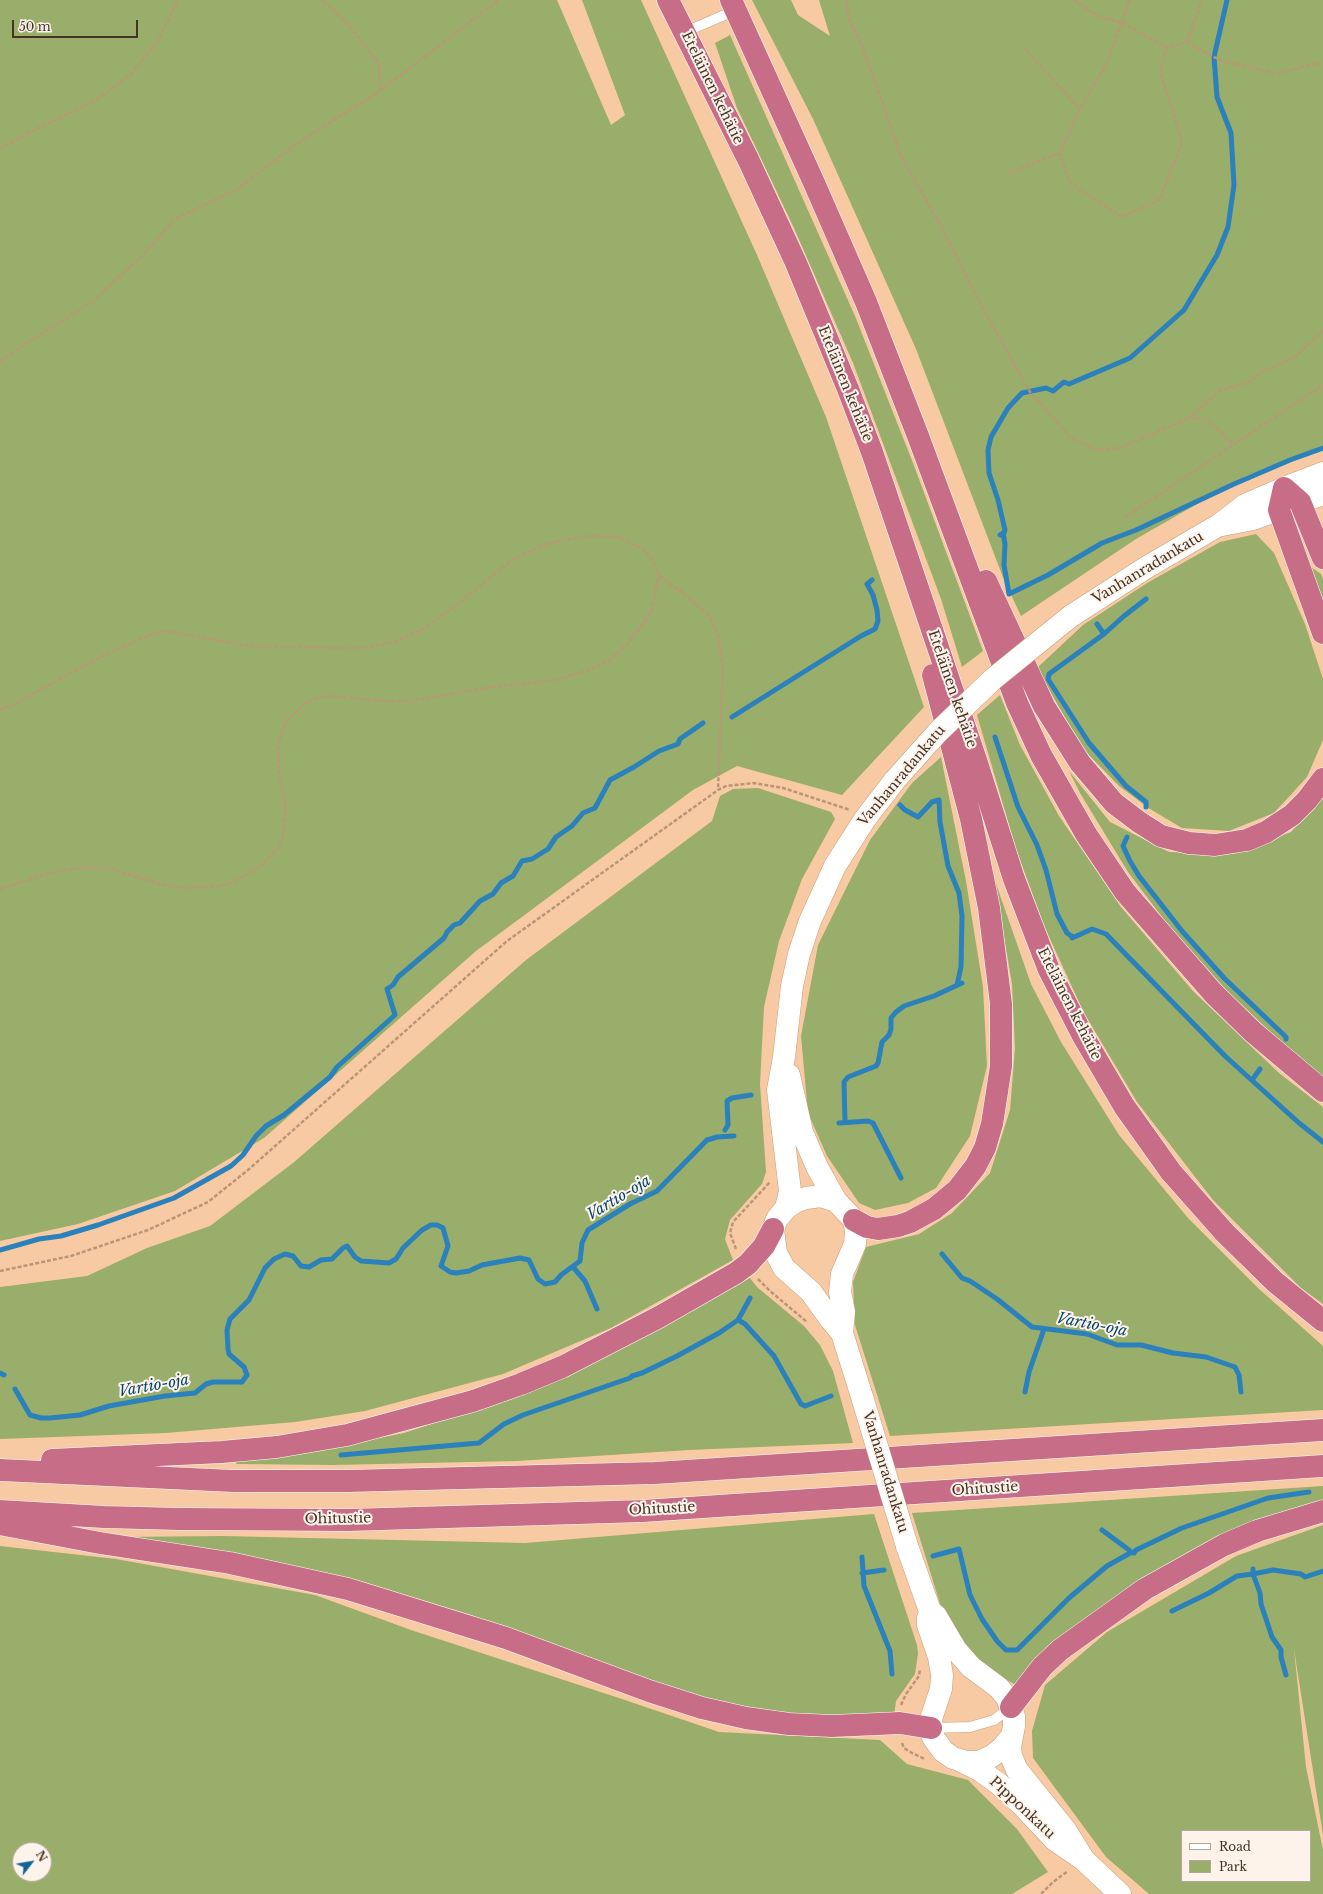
<!DOCTYPE html>
<meta charset="utf-8">
<style>
body{margin:0}
#map{position:relative;width:1323px;height:1894px;overflow:hidden;background:#f8caa3;font-family:"Libre Baskerville",serif}
canvas{display:block}
.legend{position:absolute;left:1181px;top:1830px;width:130px;height:52px;box-sizing:border-box;background:#fdf3eb;border:1px solid #b3a79b;margin:0;padding:5px 7px;list-style:none;font-size:12px;color:#453424}
.legend li{display:flex;align-items:center;gap:8px;height:20px}
.legend b{width:20px;border:1px solid #b3a79b}
.north{position:absolute;left:12px;top:1842px;width:40px;height:40px;box-sizing:border-box;background:#fdf3eb;border:1px solid #b3a79b;border-radius:50%;rotate:59deg;font-size:11px;font-weight:700;line-height:16px;text-align:center;color:#453424}
.north::after{content:'';display:block;margin:auto;width:14px;height:18px;background:#126395;clip-path:polygon(50% 0,100% 100%,50% 72%,0 100%)}
.scale{position:absolute;left:12px;top:20px;width:126px;height:18px;box-sizing:border-box;border:2px solid #453424;border-top:0;padding-left:5px;font-size:12px;line-height:14px;white-space:nowrap;color:#453424;-webkit-text-stroke:3px #fdf3eb;paint-order:stroke}
</style>
<div id="map">
<canvas width="1323" height="1894"></canvas>
<ul class="legend">
<li><b style="height:5px;background:#fff"></b>Road</li>
<li><b style="height:11px;background:#99ae6a"></b>Park</li>
</ul>
<div class="north">N</div>
<div class="scale">50 m</div>
</div>
<script>
const g = document.querySelector('canvas').getContext('2d');
g.lineJoin = 'round';
function fillPath(path, color) {
  g.fillStyle = color;
  g.fill(path, 'evenodd');
}
function poly(rows) {
  const path = new Path2D();
  for (const r of rows) {
    path.moveTo(r[0], r[1]);
    for (let i = 2; i < r.length; i += 2) path.lineTo(r[i], r[i + 1]);
  }
  return path;
}
function stroke(path, color, width, dash) {
  g.strokeStyle = color;
  g.lineWidth = width;
  g.lineCap = dash ? 'butt' : 'round';
  g.setLineDash(dash || []);
  g.stroke(path);
}
function write(font, color, halo, rows, align = 'center') {
  g.font = font + ' "Libre Baskerville",serif';
  g.lineWidth = 4;
  g.setLineDash([]);
  g.textBaseline = 'middle';
  g.strokeStyle = halo;
  g.fillStyle = color;
  for (const [text, x, y, turn = 0] of rows) {
    g.save();
    g.translate(x, y);
    g.rotate((+turn || 0) * Math.PI / 180);
    g.textAlign = isNaN(turn) ? turn : align;
    if (halo) g.strokeText(text, 0, 0);
    g.fillText(text, 0, 0);
    g.restore();
  }
}
fillPath(poly([
 [0,0,557,0,611,125,625,115,582,0,641,0,757,255,826,417,924,707,842,795,737,766,693,790,476,951,264,1138,175,1191,78,1224,0,1241],
 [752,0,791,0,798,15,830,36,819,0,1323,0,1323,446,1246,476,1136,539,1021,616,1004,580,916,349,813,119],
 [730,35,855,316,913,463,983,651,962,667,941,599,853,363,793,226,737,108,715,43],
 [1256,534,1274,553,1305,624,1323,679,1323,740,1307,777,1274,813,1229,831,1182,828,1150,809,1119,786,1082,748,1037,668,1083,625,1147,583,1220,542],
 [1308,565,1321,574,1323,579,1323,611],
 [1000,695,1020,745,1059,816,1121,907,1193,991,1279,1073,1323,1107,1323,1304,1301,1288,1213,1200,1137,1102,1084,1013,1045,928,1016,849,977,715],
 [941,757,966,881,983,987,987,1066,970,1136,936,1188,908,1203,875,1210,859,1203,827,1156,808,1113,801,1036,818,945,870,840,912,783],
 [1069,771,1110,822,1169,852,1233,854,1291,832,1323,798,1323,1077,1281,1042,1227,991,1165,921,1128,872,1080,793],
 [758,788,831,812,835,819,802,879,779,941,764,1007,760,1084,766,1172,762,1184,730,1220,725,1239,733,1260,611,1328,503,1374,365,1411,295,1422,166,1433,0,1439,0,1287,87,1276,147,1248,210,1226,293,1163,526,960,712,821,720,796,733,789],
 [994,878,1031,984,1061,1042,1119,1135,1188,1218,1258,1288,1323,1346,1323,1410,890,1436,855,1325,853,1282,866,1247,919,1234,952,1213,990,1173,1010,1110,1015,1048,1012,984],
 [750,1278,757,1287,804,1326,820,1345,833,1371,853,1443,689,1450,517,1461,333,1465,236,1464,237,1459,302,1453,404,1433,504,1400,663,1326],
 [1323,1486,1323,1500,1278,1514,1016,1685,988,1670,966,1649,942,1610,912,1513],
 [874,1514,917,1645,918,1654,915,1674,896,1701,894,1716,780,1715,691,1695,471,1615,360,1581,288,1565,120,1537,223,1536,525,1543],
 [1323,1525,1323,1835,1294,1649,1306,1767,1323,1850,1323,1894,1149,1894,1106,1857,1033,1758,1032,1731,1045,1685,1107,1632,1236,1556],
 [1182,1831,1310,1831,1310,1881,1182,1881],
 [0,1546,116,1559,315,1595,411,1630,622,1699,719,1732,880,1740,907,1764,968,1780,1017,1829,1048,1872,1012,1894,0,1894],
 [20,1850,44,1850,44,1874,20,1874]
]), '#99ae6a');
stroke(poly([
 [1003,533,1005,544,1004,565,1009,594,1048,575,1102,543,1136,530,1234,484,1290,460,1323,448],
 [1000,535,1004,533,1005,530,998,500,989,473,988,450,991,437,1008,408,1022,393,1046,388,1053,391,1064,382,1069,384,1130,358,1184,310,1217,255,1228,227,1234,185,1231,133,1217,97,1214,57,1227,0],
 [1146,599,1124,616,1104,634,1049,674,1048,679,1089,743,1126,786,1146,802,1146,807],
 [1097,624,1104,634],
 [732,717,861,636,875,629,878,621,877,610,873,595,867,584,872,580],
 [995,737,1018,807,1037,845,1046,870,1057,914,1067,933,1073,937],
 [900,805,905,810,918,817,932,802,939,800,940,822,948,866,959,893,962,916,961,967,957,985],
 [1127,837,1123,846,1130,861,1139,876,1182,931,1224,978,1286,1037,1286,1039],
 [1072,938,1092,929,1106,934,1225,1056,1299,1123,1323,1142],
 [1252,1080,1260,1069],
 [845,1122,844,1082,848,1077,876,1066,878,1063,882,1042,889,1035,891,1029,891,1018,896,1012,904,1006,934,996,962,983],
 [839,1123,868,1121,873,1123,901,1178],
 [725,1130,728,1125,727,1101,732,1098,751,1095],
 [0,1250,39,1239,61,1236,98,1225,174,1198,231,1166,243,1155,256,1136,266,1126,284,1115,330,1077,337,1067,395,1015,387,989,393,985,398,977,444,938,447,932,454,925,460,923,480,901,493,894,501,883,513,876,522,861,532,859,548,849,556,837,572,826,583,813,595,808,610,780,634,767,659,751,678,744,680,739,703,723],
 [942,1254,962,1278,970,1281,997,1299,1032,1327,1087,1334,1117,1345,1141,1345,1173,1353,1206,1357,1235,1367,1239,1375,1241,1392],
 [573,1267,585,1281,597,1309],
 [738,1320,745,1324,774,1356,801,1404,805,1406,831,1396],
 [0,1373,4,1375],
 [15,1389,30,1415,41,1418,50,1418,80,1415,109,1406,165,1396,195,1393,206,1384,213,1382,242,1382,247,1375,244,1367,229,1354,228,1349,227,1330,230,1319,249,1300,265,1268,274,1259,285,1254,293,1256,301,1266,309,1267,321,1260,332,1259,343,1248,347,1246,355,1257,361,1261,389,1263,396,1259,403,1248,422,1230,431,1225,437,1225,443,1228,448,1246,441,1266,450,1272,456,1273,469,1271,482,1265,520,1258,529,1260,538,1279,545,1284,555,1282,561,1275,580,1261,582,1243,588,1230,630,1204,657,1191,707,1140,717,1137,734,1136],
 [1025,1392,1029,1372,1044,1329],
 [341,1455,479,1443,504,1424,523,1415,630,1378,632,1376,642,1373,677,1356,719,1333,738,1320,750,1298],
 [1102,1530,1129,1550],
 [933,1556,959,1549,970,1595,982,1619,997,1641,1006,1650,1017,1650,1069,1598,1107,1566,1132,1552,1134,1553,1136,1550,1182,1528,1268,1498,1309,1492],
 [862,1557,864,1586,890,1651,892,1674],
 [1253,1569,1253,1574,1273,1570,1301,1574,1305,1577,1323,1571],
 [862,1573,884,1570],
 [1172,1611,1209,1593,1237,1576,1253,1574,1260,1593,1261,1604,1272,1637,1281,1650,1281,1657,1286,1675]
]), '#2a81bb', 5);
const lane = poly([
 [685,32,736,10],
 [931,1728,970,1727,994,1720,1011,1707]
]);
const secondary = poly([
 [1222,525,1253,519,1323,494],
 [1071,616,1147,567,1219,525,1245,505,1284,488,1323,473],
 [789,1075,802,1132,817,1167,836,1201],
 [786,1208,790,1191,778,1090,784,1057,792,986,799,954,810,921,835,866,865,819,895,780],
 [842,1333,831,1320,811,1292,784,1268,776,1253,773,1229,777,1219,786,1208,795,1202,806,1198,821,1196,836,1201,854,1220,856,1231,855,1244,842,1274,840,1292,844,1312,842,1333,863,1400],
 [907,1546,930,1611,936,1616,956,1650,971,1667,999,1688,1007,1698,1014,1716,1014,1726,1010,1747,1011,1756,1017,1770,1066,1831,1084,1860],
 [928,1618,928,1625,939,1657,942,1675,941,1689,931,1719,932,1735,935,1740,943,1751,953,1758,967,1762,979,1762,992,1756,1002,1748,1012,1736],
 [961,1761,981,1771,999,1784,1021,1804,1055,1840,1084,1860,1120,1894]
]);
const highway = poly([
 [668,0,748,159,796,263,848,389,872,452,976,760,1014,879,1049,970,1083,1036,1124,1106,1171,1172,1225,1233,1275,1282,1323,1321],
 [731,0,815,185,866,302,918,436,1017,703,1041,755,1086,834,1125,892,1214,994,1253,1032,1323,1091],
 [1323,558,1300,502,1284,488,1279,510,1323,633],
 [986,581,1044,706,1080,763,1114,803,1139,822,1161,836,1189,843,1215,845,1247,840,1266,832,1292,815,1307,800,1323,779],
 [854,1220,867,1227,878,1229,898,1226,910,1222,934,1209,957,1190,975,1167,985,1148,992,1124,1001,1066,1001,1004,989,908,971,819,933,675],
 [52,1460,222,1452,277,1447,347,1435,473,1401,521,1384,562,1367,659,1317,736,1273,748,1264,764,1246,773,1229],
 [0,1470,233,1481,348,1481,655,1473,1323,1430],
 [0,1511,104,1517,179,1519,350,1520,643,1511,1323,1466],
 [0,1524,100,1543,230,1563,348,1589,506,1638,649,1691,702,1708,746,1718,789,1724,832,1726,900,1723,931,1728],
 [1011,1707,1042,1667,1060,1650,1145,1589,1224,1545,1257,1531,1323,1511]
]);
stroke(lane, '#c89d77', 11);
stroke(secondary, '#c89d77', 23);
stroke(highway, '#fff', 23);
stroke(poly([
 [846,0,850,21,861,43,901,156,941,226,978,299,1030,392,1070,437,1096,450,1120,448,1191,417,1209,421,1233,444],
 [1074,0,1098,16,1122,23,1167,47,1187,42,1214,57,1227,62,1278,74,1311,64,1323,64],
 [1129,0,1122,23,1106,65,1080,109,1060,153,1070,183,1122,217,1160,199,1182,142,1160,71,1167,47],
 [1187,42,1202,0],
 [1023,47,1080,109],
 [380,91,499,0],
 [0,149,30,132,96,100,130,75,158,41,178,0],
 [1009,173,1060,153],
 [0,361,93,301,143,255,175,219,237,189,299,142,380,91,379,64,352,29,332,8,321,0],
 [1192,416,1219,391,1247,383,1265,370,1293,359,1323,331],
 [1124,518,1323,385],
 [659,576,682,592,710,617,718,636,723,666,718,790],
 [0,710,15,704,98,658,149,635,166,631,248,646,348,648,370,647,394,642,423,629,450,610,512,560,543,545,562,540,589,536,620,537,644,550,654,561,659,576,651,612,642,625,628,643,609,661,592,669,555,680,493,687,409,701,383,701,331,696,317,698,305,703,287,720,278,743,279,773,286,810,283,836,278,848,260,867,233,882,218,886,186,888,164,885,108,868,83,868,57,871,0,889],
 [736,1249,730,1233,733,1222,770,1182],
 [0,1271,71,1256,148,1230,208,1202,248,1170,507,941,718,790,726,786,754,783,783,788,850,810],
 [758,1279,770,1291,807,1322],
 [901,1705,906,1694,919,1676,920,1669],
 [902,1743,904,1748,912,1753,925,1759],
 [1041,1894,1053,1882,1068,1871]
]), '#ba9677', 2.5, [4, 2]);
stroke(lane, '#fff', 10);
stroke(secondary, '#fff', 22);
stroke(highway, '#c86d87', 22);
const secondaryBridge = poly([
 [895,780,938,732,993,679,1071,616],
 [863,1400,907,1546]
]);
stroke(secondaryBridge, '#c89d77', 23, []);
stroke(secondaryBridge, '#fff', 22);
write('14px', '#453424', '#fdf3eb', [
 ["Eteläinen kehätie",712,88,64],
 ["Eteläinen kehätie",845,384,68],
 ["Vanhanradankatu",1148,568,-31],
 ["Eteläinen kehätie",952,689,71],
 ["Vanhanradankatu",902,776,-50],
 ["Eteläinen kehätie",1069,1004,63],
 ["Vanhanradankatu",885,1472,73],
 ["Ohitustie",985,1489,-4],
 ["Ohitustie",662,1509,-3],
 ["Ohitustie",338,1519,-1],
 ["Pipponkatu",1022,1808,43]
]);
write('italic 15px', '#02466e', '#fdf3eb', [
 ["Vartio-oja",619,1198,-31],
 ["Vartio-oja",1092,1325,11],
 ["Vartio-oja",154,1386,-10]
]);
</script>
